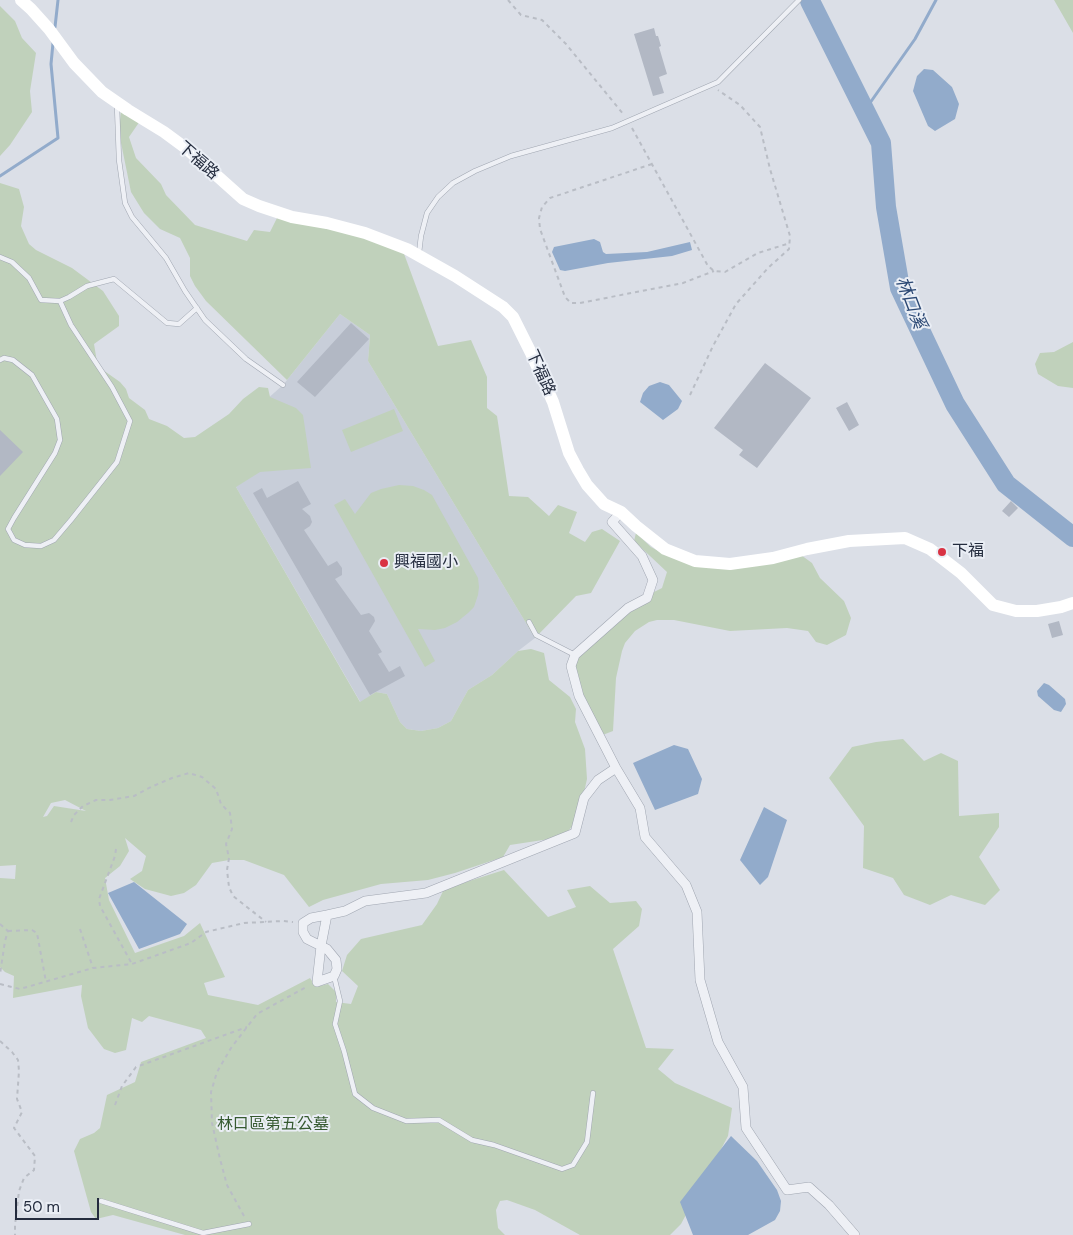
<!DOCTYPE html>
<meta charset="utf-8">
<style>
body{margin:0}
#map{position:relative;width:1073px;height:1235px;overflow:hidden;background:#dbdfe7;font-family:"DM Sans",sans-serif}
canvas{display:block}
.scale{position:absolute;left:15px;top:1198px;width:84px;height:22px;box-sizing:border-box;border:2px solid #242c3e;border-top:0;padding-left:6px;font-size:15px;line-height:18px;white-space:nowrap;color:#242c3e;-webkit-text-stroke:4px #eaeef5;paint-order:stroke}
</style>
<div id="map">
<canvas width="1073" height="1235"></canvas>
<div class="scale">50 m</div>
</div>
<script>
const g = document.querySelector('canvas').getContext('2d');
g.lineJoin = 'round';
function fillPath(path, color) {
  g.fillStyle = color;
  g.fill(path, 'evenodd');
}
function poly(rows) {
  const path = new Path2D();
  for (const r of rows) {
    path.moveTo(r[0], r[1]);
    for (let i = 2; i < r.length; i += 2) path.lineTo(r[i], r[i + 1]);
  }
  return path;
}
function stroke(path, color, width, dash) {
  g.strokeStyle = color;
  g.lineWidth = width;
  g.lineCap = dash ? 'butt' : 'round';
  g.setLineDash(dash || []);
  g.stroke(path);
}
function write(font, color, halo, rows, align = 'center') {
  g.font = font + ' "DM Sans","Noto Sans TC",sans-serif';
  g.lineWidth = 4;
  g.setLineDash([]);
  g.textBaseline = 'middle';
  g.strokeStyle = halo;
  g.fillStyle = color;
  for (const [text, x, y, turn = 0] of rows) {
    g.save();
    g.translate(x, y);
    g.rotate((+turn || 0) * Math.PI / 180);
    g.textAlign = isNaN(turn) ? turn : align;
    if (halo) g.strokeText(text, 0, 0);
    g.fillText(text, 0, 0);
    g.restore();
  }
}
fillPath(poly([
 [340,314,370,335,368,361,535,638,518,651,492,675,468,690,451,721,438,728,421,731,407,729,400,722,387,694,376,692,361,703,236,487,198,460,283,385]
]), '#c8ced9');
fillPath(poly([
 [1054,0,1073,0,1073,33],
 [0,6,15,21,22,38,36,53,30,91,32,112,10,145,0,156],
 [121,110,140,121,129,137,136,158,161,184,166,195,195,225,247,241,254,230,270,232,281,210,403,251,438,346,471,340,487,377,487,408,497,416,509,496,528,497,549,516,558,505,577,512,569,533,585,542,592,532,602,529,620,541,591,593,576,596,535,638,368,361,370,335,340,314,287,380,206,301,195,286,190,276,190,258,180,238,160,229,144,213,131,192,119,133],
 [0,183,19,189,24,207,21,226,29,244,36,250,72,268,103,291,119,316,119,326,94,344,97,362,103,370,120,382,126,389,129,398,145,410,149,419,167,426,184,438,195,437,229,414,243,399,259,387,268,388,270,397,296,408,303,415,311,468,260,472,236,487,360,702,376,692,387,694,400,722,407,729,421,731,438,728,451,721,468,690,492,675,518,651,531,649,544,653,549,680,570,697,576,709,575,722,585,749,587,779,578,819,569,830,556,838,510,845,503,857,455,873,428,880,381,884,323,900,309,907,284,875,244,860,229,860,212,863,196,885,184,893,171,896,145,889,130,879,142,871,146,856,125,838,129,851,120,866,105,878,109,900,135,953,184,936,200,923,225,977,204,983,208,995,258,1005,310,978,316,987,328,984,336,992,336,1002,351,1004,358,986,342,971,347,955,361,939,422,925,437,904,444,889,504,870,548,917,576,907,567,890,590,886,610,903,636,901,642,909,639,926,613,949,646,1048,674,1049,658,1069,675,1083,732,1108,728,1136,681,1224,670,1235,580,1235,535,1210,507,1200,500,1201,496,1210,498,1228,505,1235,185,1235,113,1215,96,1219,91,1212,74,1151,80,1139,94,1133,100,1128,107,1095,135,1082,141,1062,206,1038,201,1030,149,1016,142,1022,132,1018,126,1050,115,1053,104,1049,88,1028,81,996,82,985,13,998,14,976,5,972,0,967,0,878,15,879,16,865,0,866],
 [65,800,86,811,54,806,47,816,43,817,51,803],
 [1073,342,1073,388,1058,386,1038,374,1035,364,1040,353,1054,352],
 [394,409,403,431,351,452,342,430],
 [399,485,413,486,424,490,432,495,478,578,479,587,478,595,474,607,468,613,457,622,445,628,435,630,418,629,435,661,425,667,334,505,345,499,355,514,371,493,381,489],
 [636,533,651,547,662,553,683,561,801,555,812,563,820,578,844,601,851,618,846,635,827,645,816,642,808,631,787,628,730,631,674,620,657,620,649,622,635,631,625,643,622,651,616,678,613,731,600,736,569,669,573,657,628,605,662,588,667,572,634,541],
 [903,739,924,761,941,753,958,761,959,816,999,813,999,827,979,857,1000,890,985,905,951,895,930,905,904,895,893,878,863,868,864,826,829,778,852,747,876,742]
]), '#c0d1bb');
fillPath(poly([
 [924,69,933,70,952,87,959,104,955,119,935,131,928,126,913,91,917,76],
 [594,239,600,242,603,252,606,254,647,252,690,242,692,250,672,256,608,263,565,271,560,270,552,252,554,247],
 [660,382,669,385,682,401,678,409,663,420,640,402,643,393,649,386],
 [1044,683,1049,685,1065,699,1066,704,1061,712,1054,710,1038,696,1037,691],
 [674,745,688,749,702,779,698,794,655,810,633,763],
 [764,807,787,820,768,877,760,885,740,860],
 [134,882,187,924,180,934,139,949,108,893],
 [731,1136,757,1161,777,1190,781,1201,780,1211,775,1220,748,1235,693,1235,680,1202]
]), '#92abcb');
stroke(poly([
 [55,27,58,0],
 [865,110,915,39,936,0],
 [0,176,58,138,51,64,53,43]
]), '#92abcb', 3);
stroke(poly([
 [810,1,881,143,886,207,900,288,955,404,1006,484,1073,537]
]), '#92abcb', 20);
fillPath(poly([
 [654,28,656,36,658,36,661,46,659,47,667,74,659,77,664,93,653,96,634,34],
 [351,323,369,339,315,397,297,382],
 [765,363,811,398,757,468,739,455,743,450,714,428],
 [847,402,859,425,849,431,836,408],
 [0,430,23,452,0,476],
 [298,481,311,504,302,509,310,516,312,522,310,526,304,530,328,566,337,561,342,568,342,575,335,579,361,615,369,613,374,617,375,621,369,631,382,652,378,654,389,672,400,666,405,676,370,695,253,493,262,488,267,498],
 [1011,501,1018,508,1009,517,1002,511],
 [1059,621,1063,635,1052,638,1048,624]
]), '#b2b8c4');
const lane = poly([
 [117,106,119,160,125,203,132,217,166,258,185,291,205,320,246,359,283,385],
 [419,253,421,236,427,213,438,197,453,183,475,171,511,156,612,128,718,82,799,0],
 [0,257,12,262,29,278,41,300,60,301,69,297,87,286,114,279,167,323,179,324,197,308],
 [0,360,4,358,13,360,32,375,57,419,60,440,55,453,14,518,8,529,14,540,25,545,41,546,54,540,71,520,117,462,130,421,112,387,71,325,60,301],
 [529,622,536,635,575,655],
 [334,976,340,1001,335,1024,344,1051,355,1094,373,1108,406,1121,439,1120,472,1140,494,1145,562,1169,573,1165,587,1142,593,1093],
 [101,1201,203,1233,249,1224]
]);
const street = poly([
 [621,512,612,522,642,556,653,580,647,598,628,608,575,655,571,666,579,696,616,768,640,808,645,837,686,885,697,912,700,980,718,1042,743,1087,746,1128,787,1190,809,1187,829,1205,855,1235],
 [327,915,321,946,317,982,334,976,337,969,336,960,327,949,307,939,303,932,303,923,311,918,327,915,345,911,365,901,426,893,575,833,584,798,598,780,616,768]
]);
stroke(lane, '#a0a6b1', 5.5);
stroke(street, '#a0a6b1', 10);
stroke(poly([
 [508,0,521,15,542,20,566,44,624,115],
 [632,128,708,266,714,271,725,272,758,253,790,243],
 [652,164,550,198,542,207,539,218,540,229,565,297,571,303,580,303,683,283,714,271],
 [690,395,713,346,736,304,768,268,789,249,790,236,770,169,760,127,740,105,718,90],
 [71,822,74,815,83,806,96,800,110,800,134,796,151,787,172,778,189,773,202,777,216,789,221,804,230,813,232,829,226,844,229,858,227,870,229,887,233,896,266,922],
 [116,849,115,856,99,899,100,906,132,964],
 [0,924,8,931,5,941,0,974],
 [80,929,93,968],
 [8,931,32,930,37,933,46,982],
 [0,984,20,989,93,968,132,964,191,943,206,932,244,923,283,921,293,922],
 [0,1041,12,1052,18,1060,19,1071,17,1099,22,1112,14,1128,35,1156,34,1170,24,1178,19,1191,15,1225,15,1235],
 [115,1105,122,1086,136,1067,247,1027],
 [244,1216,227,1185,220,1159,212,1123,211,1092,217,1072,231,1048,257,1014,308,986]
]), '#b9bdc5', 2, [4, 4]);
stroke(lane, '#eef0f5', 4.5);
stroke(street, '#eef0f5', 9);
stroke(poly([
 [21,0,31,9,49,29,74,63,102,92,128,110,164,132,187,149,243,199,259,206,292,217,327,223,365,233,407,249,455,276,503,307,513,317,531,353,553,402,569,453,578,470,587,485,604,504,621,512,636,526,665,549,695,561,730,564,773,558,807,549,849,541,905,538,930,549,961,573,993,605,1016,611,1037,611,1061,607,1073,603]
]), '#fff', 12);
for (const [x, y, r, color] of [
 [942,552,5,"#d93343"],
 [384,563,5,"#d93343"]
]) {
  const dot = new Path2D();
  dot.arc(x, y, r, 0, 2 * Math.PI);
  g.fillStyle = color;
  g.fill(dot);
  stroke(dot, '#eaeef5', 2);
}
write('16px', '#242c3e', '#eaeef5', [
 ["下福路",198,161,41],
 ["下福路",540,373,66]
]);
write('16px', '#242c3e', '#eaeef5', [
 ["下福",952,552],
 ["興福國小",394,563]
], 'left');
write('16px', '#365a30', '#eaeef5', [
 ["林口區第五公墓",273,1125]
]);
write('italic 18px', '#2b4874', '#eaeef5', [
 ["林口溪",910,303,69]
]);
</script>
